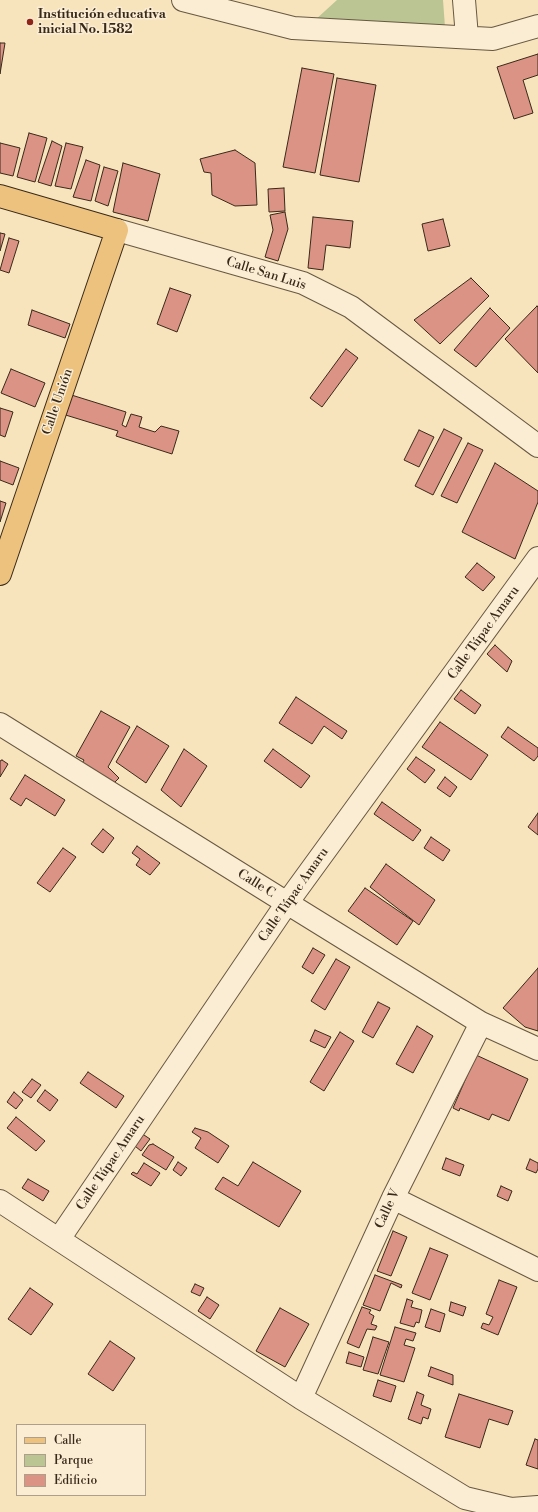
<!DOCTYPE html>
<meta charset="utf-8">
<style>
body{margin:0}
#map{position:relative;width:538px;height:1512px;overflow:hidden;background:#f7e4bd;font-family:"Libre Bodoni",serif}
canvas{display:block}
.legend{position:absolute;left:16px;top:1424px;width:130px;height:72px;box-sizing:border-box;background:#faedd4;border:1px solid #ad9f89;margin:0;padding:5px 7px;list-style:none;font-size:12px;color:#392918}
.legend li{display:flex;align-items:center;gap:8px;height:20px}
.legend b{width:20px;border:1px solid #ad9f89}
</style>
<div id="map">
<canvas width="538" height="1512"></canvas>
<ul class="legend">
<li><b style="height:5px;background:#ecc27e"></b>Calle</li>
<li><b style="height:11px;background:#bac593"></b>Parque</li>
<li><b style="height:11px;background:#da9385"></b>Edificio</li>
</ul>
</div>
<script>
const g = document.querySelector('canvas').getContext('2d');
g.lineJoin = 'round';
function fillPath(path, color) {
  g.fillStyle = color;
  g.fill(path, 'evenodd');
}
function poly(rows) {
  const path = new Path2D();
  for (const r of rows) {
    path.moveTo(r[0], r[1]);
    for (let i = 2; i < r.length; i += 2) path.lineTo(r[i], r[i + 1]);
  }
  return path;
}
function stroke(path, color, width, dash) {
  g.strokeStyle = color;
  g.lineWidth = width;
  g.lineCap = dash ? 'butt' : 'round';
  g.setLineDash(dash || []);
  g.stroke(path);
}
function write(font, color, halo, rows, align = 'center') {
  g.font = font + ' "Libre Bodoni",serif';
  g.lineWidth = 3;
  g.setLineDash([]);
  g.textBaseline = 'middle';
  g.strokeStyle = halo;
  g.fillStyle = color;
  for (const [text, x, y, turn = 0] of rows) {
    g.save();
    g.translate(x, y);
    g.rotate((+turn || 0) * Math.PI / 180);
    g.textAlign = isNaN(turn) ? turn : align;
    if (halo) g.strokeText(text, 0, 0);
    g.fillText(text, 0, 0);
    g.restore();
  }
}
fillPath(poly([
 [337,0,443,0,445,27,314,21]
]), '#bac593');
const building = poly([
 [0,43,5,43,0,74,0,43],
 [538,54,538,75,523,80,533,113,514,119,497,67,538,54],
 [302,68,334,74,315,173,283,167,302,68],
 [337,78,376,85,359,182,320,175,337,78],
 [29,133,47,138,35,182,17,177,29,133],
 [52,141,62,146,51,186,38,182,52,141],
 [0,143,20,148,13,176,0,173,0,143],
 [66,143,83,147,71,189,55,186,66,143],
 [235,150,255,163,257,205,235,206,212,195,211,173,204,172,200,159,235,150],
 [86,160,100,165,91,201,73,197,86,160],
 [123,163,160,174,148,221,113,212,123,163],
 [104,167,118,171,108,206,95,201,104,167],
 [284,188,285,211,269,212,268,189,284,188],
 [285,212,288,229,278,261,265,257,273,230,270,215,285,212],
 [313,217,353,221,350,248,326,245,323,270,308,268,313,217],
 [443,219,450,246,428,251,422,224,443,219],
 [0,233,5,234,0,251,0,233],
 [9,238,19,241,9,273,0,270,9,238],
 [471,278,489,296,440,344,414,320,471,278],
 [170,288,191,295,177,332,157,324,170,288],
 [537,306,538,307,538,373,505,339,537,306],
 [490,308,510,328,476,367,454,350,490,308],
 [32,310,70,324,65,338,28,325,32,310],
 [346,349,358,358,322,407,310,398,346,349],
 [11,369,45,383,35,407,1,393,11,369],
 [65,393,126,412,122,425,126,427,131,414,142,417,139,427,155,432,161,426,179,431,172,454,116,436,118,431,59,413,65,393],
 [0,408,13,412,5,437,0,435,0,408],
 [444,429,462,438,433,495,415,486,444,429],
 [419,430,434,437,419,467,404,460,419,430],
 [468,443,483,450,457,503,441,496,468,443],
 [0,461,19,468,13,485,0,480,0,461],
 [495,463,538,491,538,502,515,559,462,532,495,463],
 [0,501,6,503,0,522,0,501],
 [477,563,495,577,483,591,465,577,477,563],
 [495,645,512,661,507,672,487,654,495,645],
 [461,690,481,705,475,714,454,699,461,690],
 [296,697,347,731,342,739,324,726,312,744,279,723,296,697],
 [101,711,130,727,108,767,119,778,112,785,80,767,84,760,76,756,101,711],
 [440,722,488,755,471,780,422,747,440,722],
 [137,726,169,746,146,783,116,762,137,726],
 [508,727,538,748,538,756,534,761,501,737,508,727],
 [184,749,207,766,181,807,161,790,184,749],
 [273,749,310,776,301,788,264,761,273,749],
 [416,757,435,770,425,783,407,769,416,757],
 [2,760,8,764,0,777,0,761,2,760],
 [25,775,65,800,55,816,26,798,21,806,10,799,25,775],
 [445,777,457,787,450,797,437,788,445,777],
 [382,802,421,830,413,841,374,814,382,802],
 [538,813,538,835,528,827,538,813],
 [103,829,114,838,103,853,91,844,103,829],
 [431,837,450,850,443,861,424,848,431,837],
 [137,846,160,863,150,875,136,865,140,859,132,853,137,846],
 [63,848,76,857,50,892,37,883,63,848],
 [386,864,435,900,419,925,370,887,386,864],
 [365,888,413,921,397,945,348,911,365,888],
 [313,948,325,955,313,974,302,967,313,948],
 [336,959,350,967,325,1010,311,1001,336,959],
 [538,968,538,1031,525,1027,503,1008,538,968],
 [378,1002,390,1008,373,1038,362,1032,378,1002],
 [417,1026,433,1036,413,1073,396,1064,417,1026],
 [315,1030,331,1037,325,1048,310,1041,315,1030],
 [340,1032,354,1041,324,1091,310,1082,340,1032],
 [476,1055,528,1079,509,1121,492,1114,489,1120,460,1108,459,1111,453,1108,476,1055],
 [88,1072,124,1096,116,1108,80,1083,88,1072],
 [32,1079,41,1085,31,1098,22,1092,32,1079],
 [45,1090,58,1100,50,1111,37,1101,45,1090],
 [14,1092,23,1100,16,1109,7,1102,14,1092],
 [16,1117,45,1141,36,1151,7,1128,16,1117],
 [195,1128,208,1132,229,1146,218,1163,195,1148,201,1138,192,1132,195,1128],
 [138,1131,150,1139,141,1151,130,1142,138,1131],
 [153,1144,174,1157,166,1170,142,1155,149,1145,153,1144],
 [446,1158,464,1165,460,1176,442,1169,446,1158],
 [530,1159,538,1163,538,1169,536,1173,526,1169,530,1159],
 [178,1162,187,1168,181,1176,173,1170,178,1162],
 [253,1162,301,1191,279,1227,215,1189,223,1177,238,1186,253,1162],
 [144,1163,160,1173,151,1186,131,1174,133,1172,137,1174,144,1163],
 [28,1179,49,1191,43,1201,22,1188,28,1179],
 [501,1186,512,1191,508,1201,497,1196,501,1186],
 [393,1231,407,1237,391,1276,377,1271,393,1231],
 [430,1248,448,1255,430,1300,412,1293,430,1248],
 [375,1275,402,1285,401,1288,391,1283,380,1311,363,1305,375,1275],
 [499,1280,517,1287,498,1335,481,1328,483,1323,489,1325,493,1317,486,1314,499,1280],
 [195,1284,204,1288,200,1296,191,1292,195,1284],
 [30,1288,53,1304,31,1335,8,1319,30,1288],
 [207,1297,219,1305,210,1319,198,1311,207,1297],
 [407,1299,413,1301,411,1307,422,1310,419,1323,416,1322,414,1327,400,1323,407,1299],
 [451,1302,466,1307,463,1316,449,1311,451,1302],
 [362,1307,371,1310,369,1313,374,1316,371,1324,377,1326,375,1330,367,1329,359,1348,347,1343,362,1307],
 [280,1308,309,1324,285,1367,256,1351,280,1308],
 [431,1309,445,1314,440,1332,425,1327,431,1309],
 [395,1327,416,1333,413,1341,406,1339,404,1345,415,1348,404,1382,380,1375,395,1327],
 [373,1337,389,1342,378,1374,363,1370,373,1337],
 [110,1341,135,1358,113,1391,88,1374,110,1341],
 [349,1352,364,1357,361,1367,346,1363,349,1352],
 [431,1367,453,1375,453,1385,428,1376,431,1367],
 [378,1380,396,1386,391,1402,373,1396,378,1380],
 [417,1392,424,1395,421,1405,431,1409,428,1419,423,1417,421,1424,408,1419,417,1392],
 [459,1394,513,1411,508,1425,489,1419,480,1448,445,1437,459,1394],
 [535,1439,538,1440,538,1469,526,1465,535,1439]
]);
fillPath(building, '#da9385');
stroke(building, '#392918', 1);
const minor = poly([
 [183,0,293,28,493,39,538,26],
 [464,0,467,37],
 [117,230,303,283,351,307,538,446],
 [0,724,287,903,481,1023,538,1049],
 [393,1198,538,1270],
 [0,1201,301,1398,465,1498,511,1509,538,1507],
 [59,1239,287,903,538,558],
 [301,1398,393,1198,481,1023]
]);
const major = poly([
 [0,196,117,230,0,574]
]);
stroke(minor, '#685841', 24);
stroke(major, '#392918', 24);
stroke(minor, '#faedd4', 22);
stroke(major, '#ecc27e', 22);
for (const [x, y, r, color] of [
 [30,22,4,"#8f2418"]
]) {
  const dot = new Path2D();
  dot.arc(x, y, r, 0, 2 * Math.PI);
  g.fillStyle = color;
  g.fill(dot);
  stroke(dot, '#faedd4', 1.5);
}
write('bold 13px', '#392918', '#faedd4', [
 ["Institución educativa",38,15],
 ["inicial No. 1582",38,30]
], 'left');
write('13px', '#392918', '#faedd4', [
 ["Calle San Luis",266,274,17],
 ["Calle Unión",58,402,-71],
 ["Calle Túpac Amaru",484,633,-54],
 ["Calle C",256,884,32],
 ["Calle Túpac Amaru",294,895,-55],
 ["Calle Túpac Amaru",111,1163,-56],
 ["Calle V",388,1209,-65]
]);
</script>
